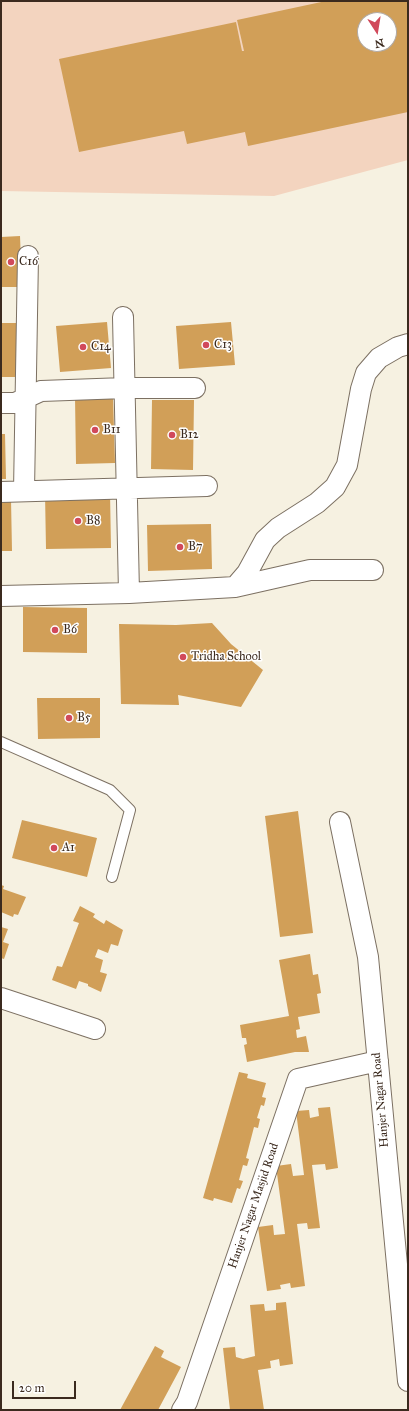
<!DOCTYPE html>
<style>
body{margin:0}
#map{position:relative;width:409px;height:1411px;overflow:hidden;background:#f6f1e1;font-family:"IM FELL Great Primer",serif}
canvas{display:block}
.frame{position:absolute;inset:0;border:2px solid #3b2a1e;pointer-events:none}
.north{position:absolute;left:357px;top:12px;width:40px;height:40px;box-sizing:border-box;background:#fff;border:1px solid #b1aaa5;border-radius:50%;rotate:168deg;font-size:11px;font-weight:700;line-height:16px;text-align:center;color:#3b2a1e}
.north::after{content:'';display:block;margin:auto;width:14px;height:18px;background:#d1495b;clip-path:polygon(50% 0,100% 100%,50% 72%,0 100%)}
.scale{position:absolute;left:12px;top:1381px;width:64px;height:18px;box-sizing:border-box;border:2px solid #3b2a1e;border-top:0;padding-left:5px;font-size:12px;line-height:14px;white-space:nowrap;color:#3b2a1e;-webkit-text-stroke:3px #fff;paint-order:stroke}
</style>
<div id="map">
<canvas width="409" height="1411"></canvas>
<div class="frame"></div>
<div class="north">N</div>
<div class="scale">20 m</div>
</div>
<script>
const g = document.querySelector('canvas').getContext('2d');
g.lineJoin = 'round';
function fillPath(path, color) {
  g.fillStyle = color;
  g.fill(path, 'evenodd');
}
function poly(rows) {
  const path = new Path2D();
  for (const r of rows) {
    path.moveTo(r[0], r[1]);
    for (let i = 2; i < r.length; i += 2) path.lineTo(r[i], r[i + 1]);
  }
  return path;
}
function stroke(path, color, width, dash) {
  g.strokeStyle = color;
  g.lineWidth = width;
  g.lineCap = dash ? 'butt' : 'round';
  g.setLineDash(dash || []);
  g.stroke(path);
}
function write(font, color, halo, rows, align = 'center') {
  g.font = font + ' "IM FELL Great Primer",serif';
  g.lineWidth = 3;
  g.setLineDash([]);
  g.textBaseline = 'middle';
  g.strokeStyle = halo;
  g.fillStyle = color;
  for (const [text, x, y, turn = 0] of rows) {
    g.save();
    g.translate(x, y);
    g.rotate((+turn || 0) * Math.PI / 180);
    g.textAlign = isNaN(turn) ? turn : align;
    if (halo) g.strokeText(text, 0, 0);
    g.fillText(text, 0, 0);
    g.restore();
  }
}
fillPath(poly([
 [1,1,408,1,408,160,274,196,1,191],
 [365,20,389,20,389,44,365,44]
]), '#f3d4bf');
fillPath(poly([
 [326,1,408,1,408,112,248,146,245,132,187,144,184,131,79,152,59,59,236,22,242,51,244,51,237,20],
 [365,20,389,20,389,44,365,44],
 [20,236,22,287,1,287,1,237],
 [107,322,111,368,60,372,56,326],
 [231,322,235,365,179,369,176,326],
 [1,323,16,323,17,377,1,377],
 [113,396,115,463,76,464,75,397],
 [152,400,194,400,193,470,151,469],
 [1,434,5,434,6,479,1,479],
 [110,492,111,548,46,549,45,493],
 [1,499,11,499,12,551,1,551],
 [211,524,212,569,148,571,147,525],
 [23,607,87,608,87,653,23,652],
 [212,623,231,644,263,670,241,707,178,695,179,705,121,704,119,624,176,625],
 [37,698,100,698,100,738,38,739],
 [298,811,313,933,280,937,265,816],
 [22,820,97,838,87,877,12,858],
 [1,885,4,886,3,889,26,897,18,915,14,914,13,917,1,912],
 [80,906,95,914,93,917,104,924,106,920,123,930,118,946,111,944,108,953,98,949,95,957,103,960,100,972,107,974,101,992,88,986,88,984,79,981,76,989,52,980,57,966,62,967,79,923,73,921],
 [1,927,8,929,3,942,9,944,4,959,1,958],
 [310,954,313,975,318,974,321,993,317,994,320,1013,298,1017,300,1029,296,1030,297,1038,306,1036,309,1052,295,1052,247,1062,244,1045,247,1044,246,1038,242,1038,240,1025,289,1016,279,960],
 [239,1072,248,1074,247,1078,266,1083,262,1097,266,1098,264,1106,261,1105,257,1118,260,1119,258,1128,254,1127,246,1158,249,1159,247,1166,243,1165,239,1180,243,1181,240,1189,237,1188,232,1203,214,1198,213,1201,203,1198],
 [330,1107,338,1168,326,1170,325,1164,312,1165,320,1228,308,1229,307,1223,297,1224,305,1286,291,1288,290,1283,280,1285,281,1289,267,1291,258,1227,273,1225,274,1235,285,1234,276,1166,291,1164,293,1176,304,1175,296,1111,309,1110,310,1118,319,1116,318,1108],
 [286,1302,293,1364,280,1366,279,1359,270,1361,271,1368,258,1370,264,1410,230,1410,223,1348,235,1347,236,1357,243,1359,255,1356,250,1305,264,1304,265,1311,276,1310,276,1303],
 [155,1346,164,1351,161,1357,181,1367,158,1410,120,1410]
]), '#d19f58');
const service = poly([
 [1,742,110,790,130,810,112,877]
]);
const minor = poly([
 [123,317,129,593],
 [1,403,15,403,41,391,125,388,195,388],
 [24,491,28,256],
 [1,492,207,486],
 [235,587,310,570,373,570],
 [1,596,129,593,235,587,247,573,265,540,278,528,317,503,335,487,347,465,361,389,366,373,379,358,398,347,408,344],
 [340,822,368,957,408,1381],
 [1,998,95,1029],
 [182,1410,187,1402,298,1079,378,1061]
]);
stroke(service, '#7c7062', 12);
stroke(minor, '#7c7062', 22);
stroke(service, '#fff', 10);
stroke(minor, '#fff', 20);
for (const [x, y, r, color] of [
 [11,262,4,"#d1495b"],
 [206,345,4,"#d1495b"],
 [83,347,4,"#d1495b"],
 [95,430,4,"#d1495b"],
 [172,435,4,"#d1495b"],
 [78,521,4,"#d1495b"],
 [180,547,4,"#d1495b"],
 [55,630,4,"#d1495b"],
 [183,657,4,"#d1495b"],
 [69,718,4,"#d1495b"],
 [54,848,4,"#d1495b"]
]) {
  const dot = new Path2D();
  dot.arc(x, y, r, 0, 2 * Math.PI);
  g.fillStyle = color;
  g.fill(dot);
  stroke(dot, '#fff', 1.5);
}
write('12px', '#3b2a1e', '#fff', [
 ["C16",19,262],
 ["C13",214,345],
 ["C14",91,347],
 ["B11",103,430],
 ["B12",180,435],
 ["B8",86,521],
 ["B7",188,547],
 ["B6",63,630],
 ["Tridha School",191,657],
 ["B5",77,718],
 ["A1",62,848]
], 'left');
write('12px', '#3b2a1e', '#fff', [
 ["Hanjer Nagar Road",381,1100,-95],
 ["Hanjer Nagar Masjid Road",254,1206,-71]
]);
</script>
